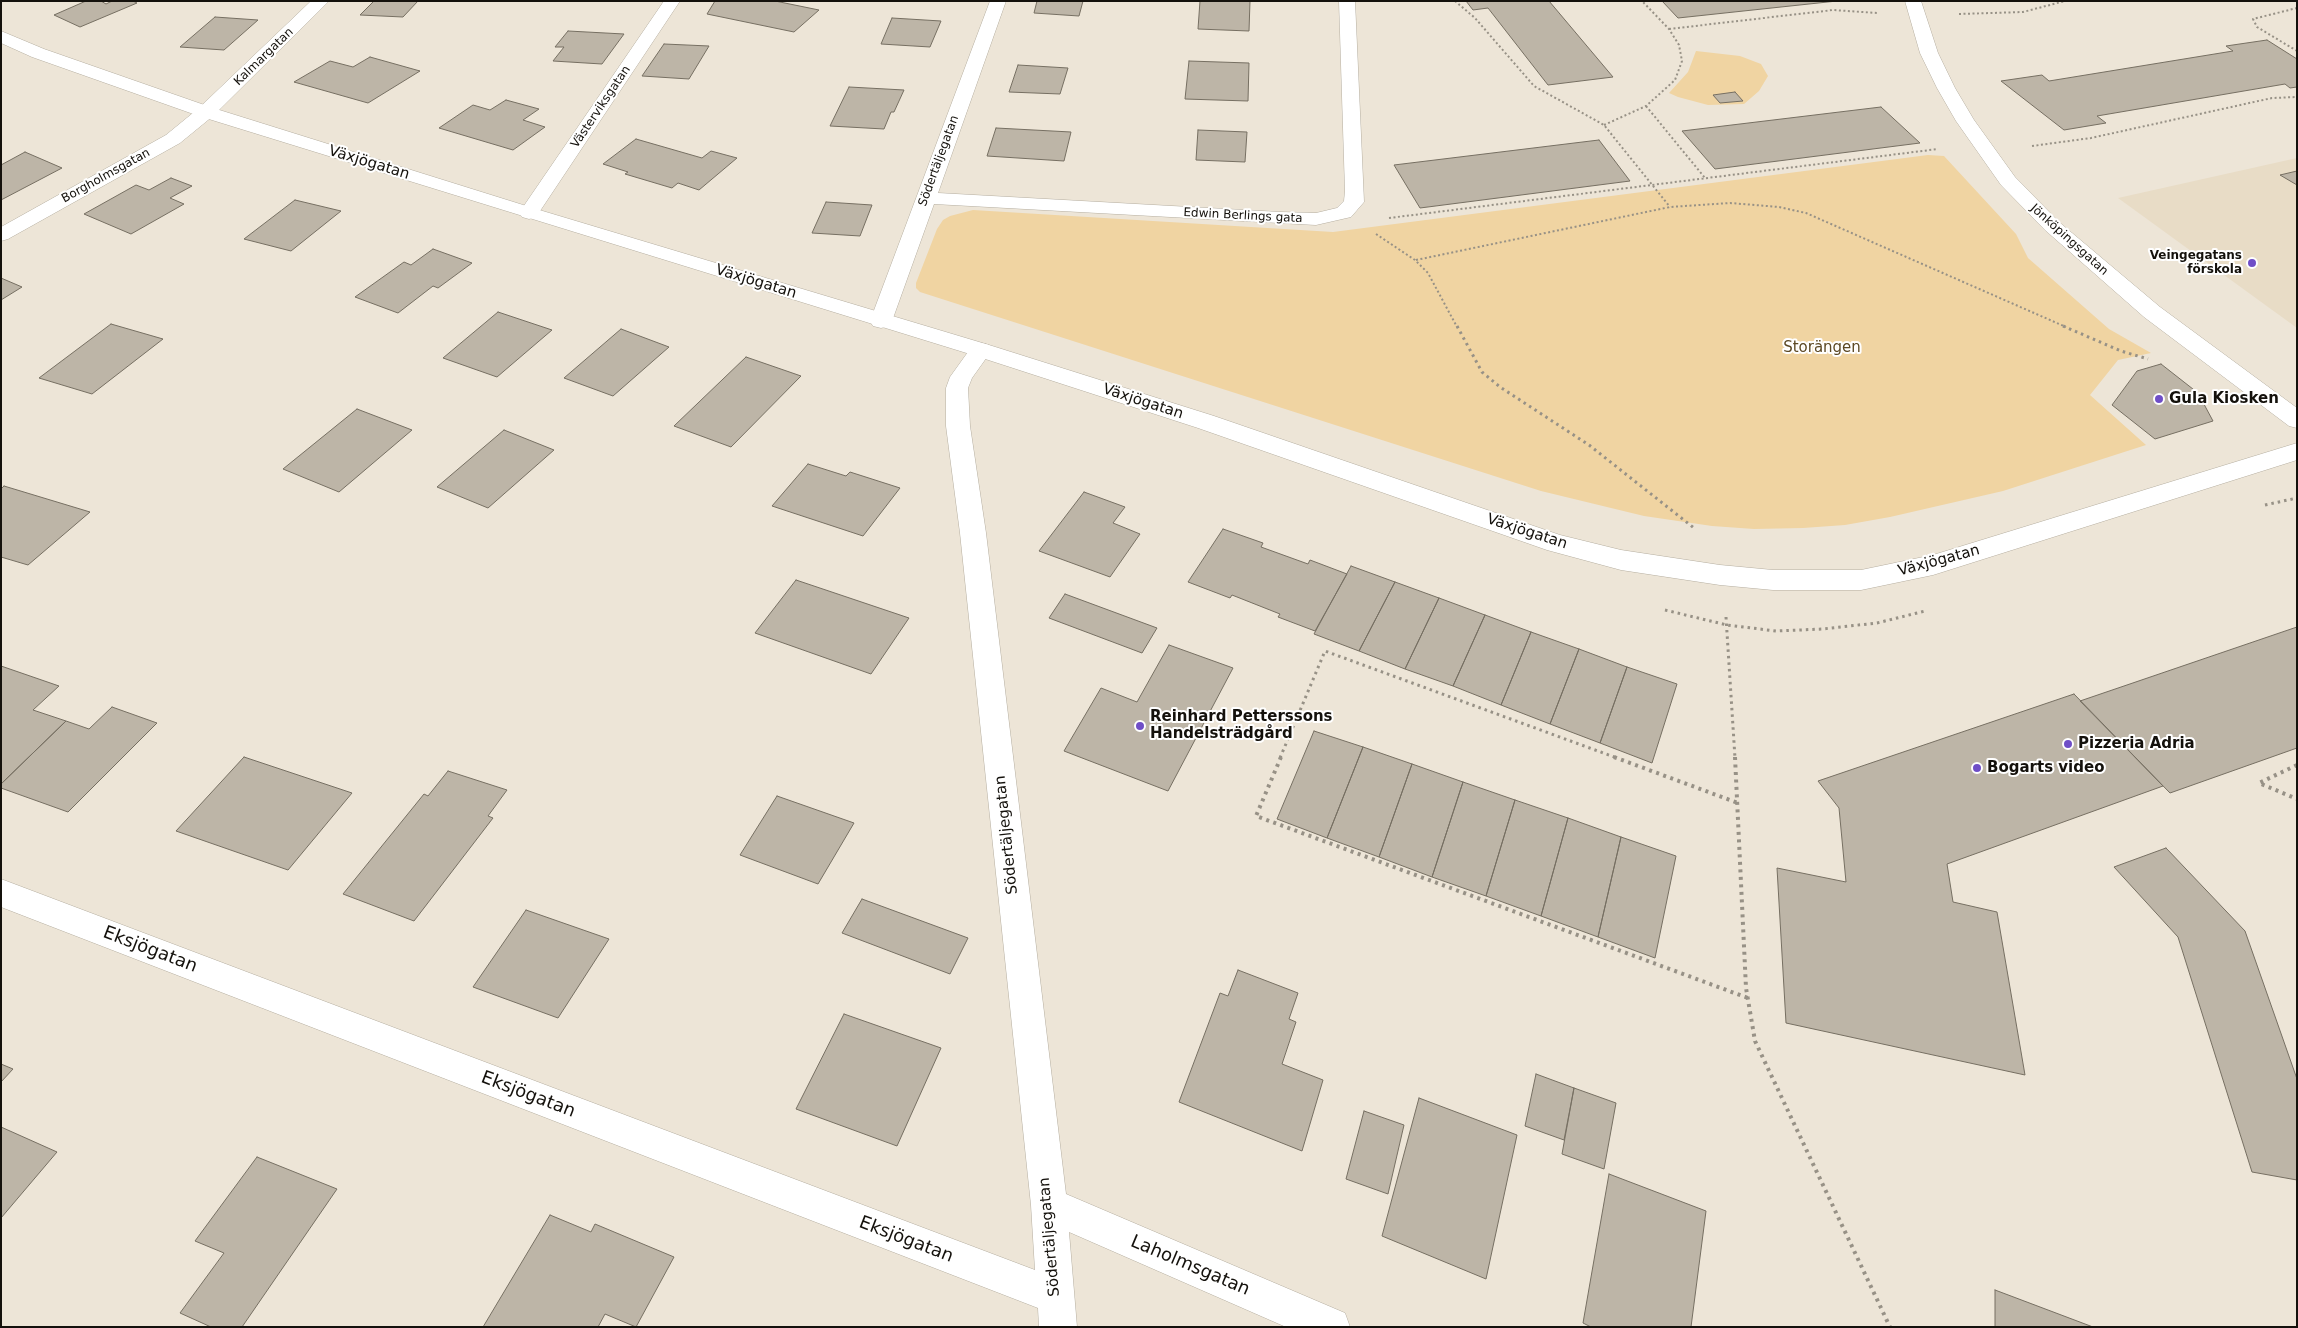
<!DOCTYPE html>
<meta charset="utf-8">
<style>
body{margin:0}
#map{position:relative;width:2298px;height:1328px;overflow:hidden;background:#ede5d7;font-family:"DejaVu Sans",sans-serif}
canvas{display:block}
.frame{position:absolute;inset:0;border:2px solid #14110c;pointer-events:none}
</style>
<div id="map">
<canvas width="2298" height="1328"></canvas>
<div class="frame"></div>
</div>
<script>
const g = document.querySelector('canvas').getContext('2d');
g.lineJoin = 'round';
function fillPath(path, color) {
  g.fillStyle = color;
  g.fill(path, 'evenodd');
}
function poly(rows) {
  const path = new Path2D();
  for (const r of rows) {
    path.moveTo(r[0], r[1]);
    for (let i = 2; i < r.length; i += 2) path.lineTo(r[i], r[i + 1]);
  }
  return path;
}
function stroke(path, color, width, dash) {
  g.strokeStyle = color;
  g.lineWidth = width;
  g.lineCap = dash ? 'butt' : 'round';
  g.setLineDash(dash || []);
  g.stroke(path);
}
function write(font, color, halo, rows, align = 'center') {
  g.font = font + ' "DejaVu Sans",sans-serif';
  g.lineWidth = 4;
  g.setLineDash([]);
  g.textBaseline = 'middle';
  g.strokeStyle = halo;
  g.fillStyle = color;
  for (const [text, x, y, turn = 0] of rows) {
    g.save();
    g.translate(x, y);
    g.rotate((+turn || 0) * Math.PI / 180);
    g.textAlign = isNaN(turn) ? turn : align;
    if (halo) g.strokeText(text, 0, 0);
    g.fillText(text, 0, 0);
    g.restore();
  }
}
fillPath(poly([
 [2297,158,2297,328,2118,198]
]), '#e8dcc6');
fillPath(poly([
 [1696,51,1740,56,1761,64,1768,76,1759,91,1744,104,1708,105,1678,97,1669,93,1688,72],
 [1928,155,1944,156,2016,234,2028,258,2109,329,2151,353,2118,360,2090,395,2146,445,2003,491,1890,517,1845,525,1803,528,1754,529,1712,526,1644,516,1541,491,920,292,916,288,916,283,937,229,943,220,950,216,973,210,1333,232]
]), '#f0d4a2');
const building = poly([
 [86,1,101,1,106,4,112,1,133,1,137,3,80,27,54,15,86,1],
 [374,1,418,1,403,17,360,15,374,1],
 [715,1,775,1,819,10,794,32,707,14,715,1],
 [1037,1,1083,1,1079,16,1034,13,1037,1],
 [1200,1,1250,1,1249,31,1198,29,1200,1],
 [1466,1,1549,1,1613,77,1548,85,1488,8,1473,10,1466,1],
 [1662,1,1837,1,1678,18,1662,1],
 [215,17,258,20,224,50,180,47,215,17],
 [892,18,941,21,930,47,881,44,892,18],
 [568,31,624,34,602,64,553,61,564,47,555,47,568,31],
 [2267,40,2297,59,2297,87,2290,88,2285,84,2097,116,2106,123,2064,130,2001,81,2042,75,2049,81,2233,51,2226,46,2267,40],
 [664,44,709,46,689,79,642,76,664,44],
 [370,57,420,71,368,103,294,82,330,61,353,67,370,57],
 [1189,61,1249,63,1248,101,1185,99,1189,61],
 [1018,65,1068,68,1060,94,1009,92,1018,65],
 [849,87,904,90,894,112,891,112,884,129,830,126,849,87],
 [1735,92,1743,101,1720,103,1713,95,1735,92],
 [506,100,539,109,523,120,545,127,513,150,439,128,473,105,490,110,506,100],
 [1881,107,1920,143,1715,169,1682,131,1881,107],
 [996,128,1071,132,1064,161,987,156,996,128],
 [1198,130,1247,132,1245,162,1196,160,1198,130],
 [636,139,702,158,711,151,737,158,699,190,678,183,672,188,625,174,628,172,603,164,636,139],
 [1599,140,1630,181,1420,208,1394,165,1599,140],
 [25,152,62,168,1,200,1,165,25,152],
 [2297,171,2297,185,2280,175,2297,171],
 [171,178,192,186,170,198,184,204,131,234,84,214,136,185,149,190,171,178],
 [295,200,341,211,291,251,244,239,295,200],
 [826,202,872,205,860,236,812,233,826,202],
 [433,249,472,263,438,288,433,286,398,313,355,297,404,262,411,265,433,249],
 [1,278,22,287,1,300,1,278],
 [498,312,552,330,497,377,443,358,498,312],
 [111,324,163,339,92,394,39,378,111,324],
 [621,329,669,347,613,396,564,378,621,329],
 [746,357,801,376,731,447,674,426,746,357],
 [2161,364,2198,393,2213,421,2155,439,2112,405,2137,371,2161,364],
 [357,409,412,430,339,492,283,469,357,409],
 [504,430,554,450,488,508,437,487,504,430],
 [808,464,846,476,850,472,900,488,863,536,772,506,808,464],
 [4,486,90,512,28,565,1,557,1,489,4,486],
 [1084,492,1125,507,1113,523,1140,534,1110,577,1039,551,1084,492],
 [1223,529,1263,543,1261,547,1308,564,1310,560,1347,574,1315,631,1278,617,1280,614,1232,595,1230,598,1188,582,1223,529],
 [1351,566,1395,582,1359,651,1314,634,1351,566],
 [796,580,909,618,871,674,755,633,796,580],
 [1395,582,1439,598,1405,669,1359,651,1395,582],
 [1065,594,1157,628,1142,653,1049,618,1065,594],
 [1439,598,1485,615,1453,686,1405,669,1439,598],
 [1485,615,1531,632,1501,705,1453,686,1485,615],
 [2297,627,2297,748,2170,793,2080,701,2297,627],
 [1531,632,1579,649,1550,724,1501,705,1531,632],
 [1169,645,1233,668,1168,791,1064,751,1101,688,1137,702,1169,645],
 [1579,649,1627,667,1600,743,1550,724,1579,649],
 [1,666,59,686,33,710,66,721,1,784,1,666],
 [1627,667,1677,684,1652,763,1600,743,1627,667],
 [2074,694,2163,786,1947,864,1953,902,1997,912,2025,1075,1786,1023,1777,868,1846,882,1839,808,1818,781,2074,694],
 [112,707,157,723,68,812,1,788,1,784,66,721,89,729,112,707],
 [1314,731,1363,747,1327,838,1277,819,1314,731],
 [1363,747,1412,764,1379,857,1327,838,1363,747],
 [244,757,352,793,288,870,176,831,244,757],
 [1412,764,1463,782,1432,877,1379,857,1412,764],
 [448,771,507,790,488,816,493,818,414,921,343,894,424,794,428,796,448,771],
 [1463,782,1515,800,1486,896,1432,877,1463,782],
 [777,796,854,823,818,884,740,855,777,796],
 [1515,800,1568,818,1541,916,1486,896,1515,800],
 [1568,818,1621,837,1598,937,1541,916,1568,818],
 [1621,837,1676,856,1655,958,1598,937,1621,837],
 [2166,848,2245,931,2297,1079,2297,1180,2252,1172,2178,937,2114,867,2166,848],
 [862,899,968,938,950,974,842,933,862,899],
 [526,910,609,939,558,1018,473,987,526,910],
 [1238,970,1298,993,1289,1019,1296,1022,1282,1064,1323,1080,1302,1151,1179,1102,1220,993,1228,996,1238,970],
 [844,1014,941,1048,897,1146,796,1109,844,1014],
 [1,1064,13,1069,1,1082,1,1064],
 [1536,1074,1574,1088,1564,1140,1525,1126,1536,1074],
 [1574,1088,1616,1103,1604,1169,1562,1154,1574,1088],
 [1419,1098,1517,1135,1486,1279,1382,1236,1419,1098],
 [1364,1111,1404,1125,1388,1194,1346,1179,1364,1111],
 [1,1127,57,1152,1,1218,1,1127],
 [257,1157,337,1189,242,1327,211,1327,180,1313,224,1253,195,1241,257,1157],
 [1609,1174,1706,1211,1691,1327,1591,1327,1583,1323,1609,1174],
 [550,1215,591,1232,595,1224,674,1257,636,1327,605,1314,598,1327,483,1327,550,1215],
 [1995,1290,2093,1327,1995,1327,1995,1290]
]);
fillPath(building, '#bdb5a7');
stroke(building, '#766f62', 1);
const minor = poly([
 [311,1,329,1,213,116,180,143,8,239,1,241,1,227,166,135,199,108,311,1],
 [664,1,680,1,536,217,529,219,522,217,519,213,664,1],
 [990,1,1006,1,938,193,1280,212,1316,213,1337,208,1344,201,1345,191,1339,1,1355,1,1364,202,1351,217,1316,225,934,204,892,321,889,326,881,328,873,326,870,321,990,1],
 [981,343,989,345,992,350,972,378,968,388,970,426,986,533,1066,1194,1345,1313,1350,1327,1286,1327,1069,1232,1077,1327,1039,1327,1038,1308,1,907,1,879,1035,1270,1031,1205,960,533,946,426,946,388,950,377,973,345,981,343]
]);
const tertiary = poly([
 [1905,1,1921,1,1938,53,1955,88,1974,120,2015,177,2059,222,2160,307,2297,408,2297,428,2289,426,2144,317,2045,230,2001,185,1956,121,1937,88,1920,53,1905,1],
 [1,31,44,49,213,108,536,209,989,345,1214,416,1560,535,1621,550,1720,565,1773,570,1861,570,1933,555,2297,443,2297,460,1933,575,1861,590,1773,590,1720,585,1621,570,1547,550,1198,428,973,355,199,116,32,57,1,43,1,31]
]);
stroke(minor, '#b5aea0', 1);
stroke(tertiary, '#b5aea0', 1);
stroke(poly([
 [1455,1,1475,18,1534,86,1604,125,1670,207],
 [2297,8,2253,19,2257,27,2297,51],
 [1959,14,2023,12,2065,1],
 [1669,29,1833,10,1877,13],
 [1646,106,1705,178],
 [1604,125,1646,106,1675,80,1682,61,1679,45,1669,29,1642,1],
 [2032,146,2091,138,2272,98,2297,97],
 [1389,218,1938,149],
 [1376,234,1415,260,1428,273,1457,327],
 [1416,260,1670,207,1730,203,1779,207,1806,213,2066,327]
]), '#979186', 2, [2, 2.5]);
stroke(poly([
 [1457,326,1482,372,1500,387,1589,445,1694,528],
 [2063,326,2121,351,2148,359],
 [2265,505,2297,498],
 [1665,610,1727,625,1776,631,1822,629,1877,623,1925,611],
 [1726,617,1735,758],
 [1280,758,1325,651,1617,758]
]), '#979186', 3, [2.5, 4]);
stroke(poly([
 [1281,757,1256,816,1748,998],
 [1614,757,1738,803],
 [1735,757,1746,988,1755,1041,1890,1327],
 [2297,765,2259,783,2297,799]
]), '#979186', 4, [3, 4.5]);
fillPath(minor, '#fff');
fillPath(tertiary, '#fff');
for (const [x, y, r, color] of [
 [2252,263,5,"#6f4ec7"],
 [2159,399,5,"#6f4ec7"],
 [1140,726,5,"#6f4ec7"],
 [2068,744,5,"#6f4ec7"],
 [1977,768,5,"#6f4ec7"]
]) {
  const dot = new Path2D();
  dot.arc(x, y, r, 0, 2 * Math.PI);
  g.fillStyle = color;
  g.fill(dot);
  stroke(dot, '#fff', 2);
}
write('12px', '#14110c', '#fff', [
 ["Kalmargatan",264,57,-44],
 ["Västerviksgatan",601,107,-56],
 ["Södertäljegatan",939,161,-70],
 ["Borgholmsgatan",106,176,-29],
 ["Edwin Berlings gata",1243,216,3],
 ["Jönköpingsgatan",2069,240,42]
]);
write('bold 12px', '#14110c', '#fff', [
 ["Veingegatans",2242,256],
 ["förskola",2242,270]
], 'right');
write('15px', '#14110c', '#fff', [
 ["Växjögatan",369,163,17],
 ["Växjögatan",756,282,17],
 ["Växjögatan",1143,402,18],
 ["Växjögatan",1527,532,18],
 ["Växjögatan",1939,561,-15],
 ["Södertäljegatan",1007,835,-96],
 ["Södertäljegatan",1050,1237,-95]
]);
write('15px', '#5c4823', '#fff', [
 ["Storängen",1822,348]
]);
write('bold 15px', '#14110c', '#fff', [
 ["Gula Kiosken",2169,399],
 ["Reinhard Petterssons",1150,717],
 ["Handelsträdgård",1150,734],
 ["Pizzeria Adria",2078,744],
 ["Bogarts video",1987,768]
], 'left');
write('18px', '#14110c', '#fff', [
 ["Eksjögatan",150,950,21],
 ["Eksjögatan",528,1095,21],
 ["Eksjögatan",906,1240,21],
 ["Laholmsgatan",1190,1266,23]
]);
</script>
